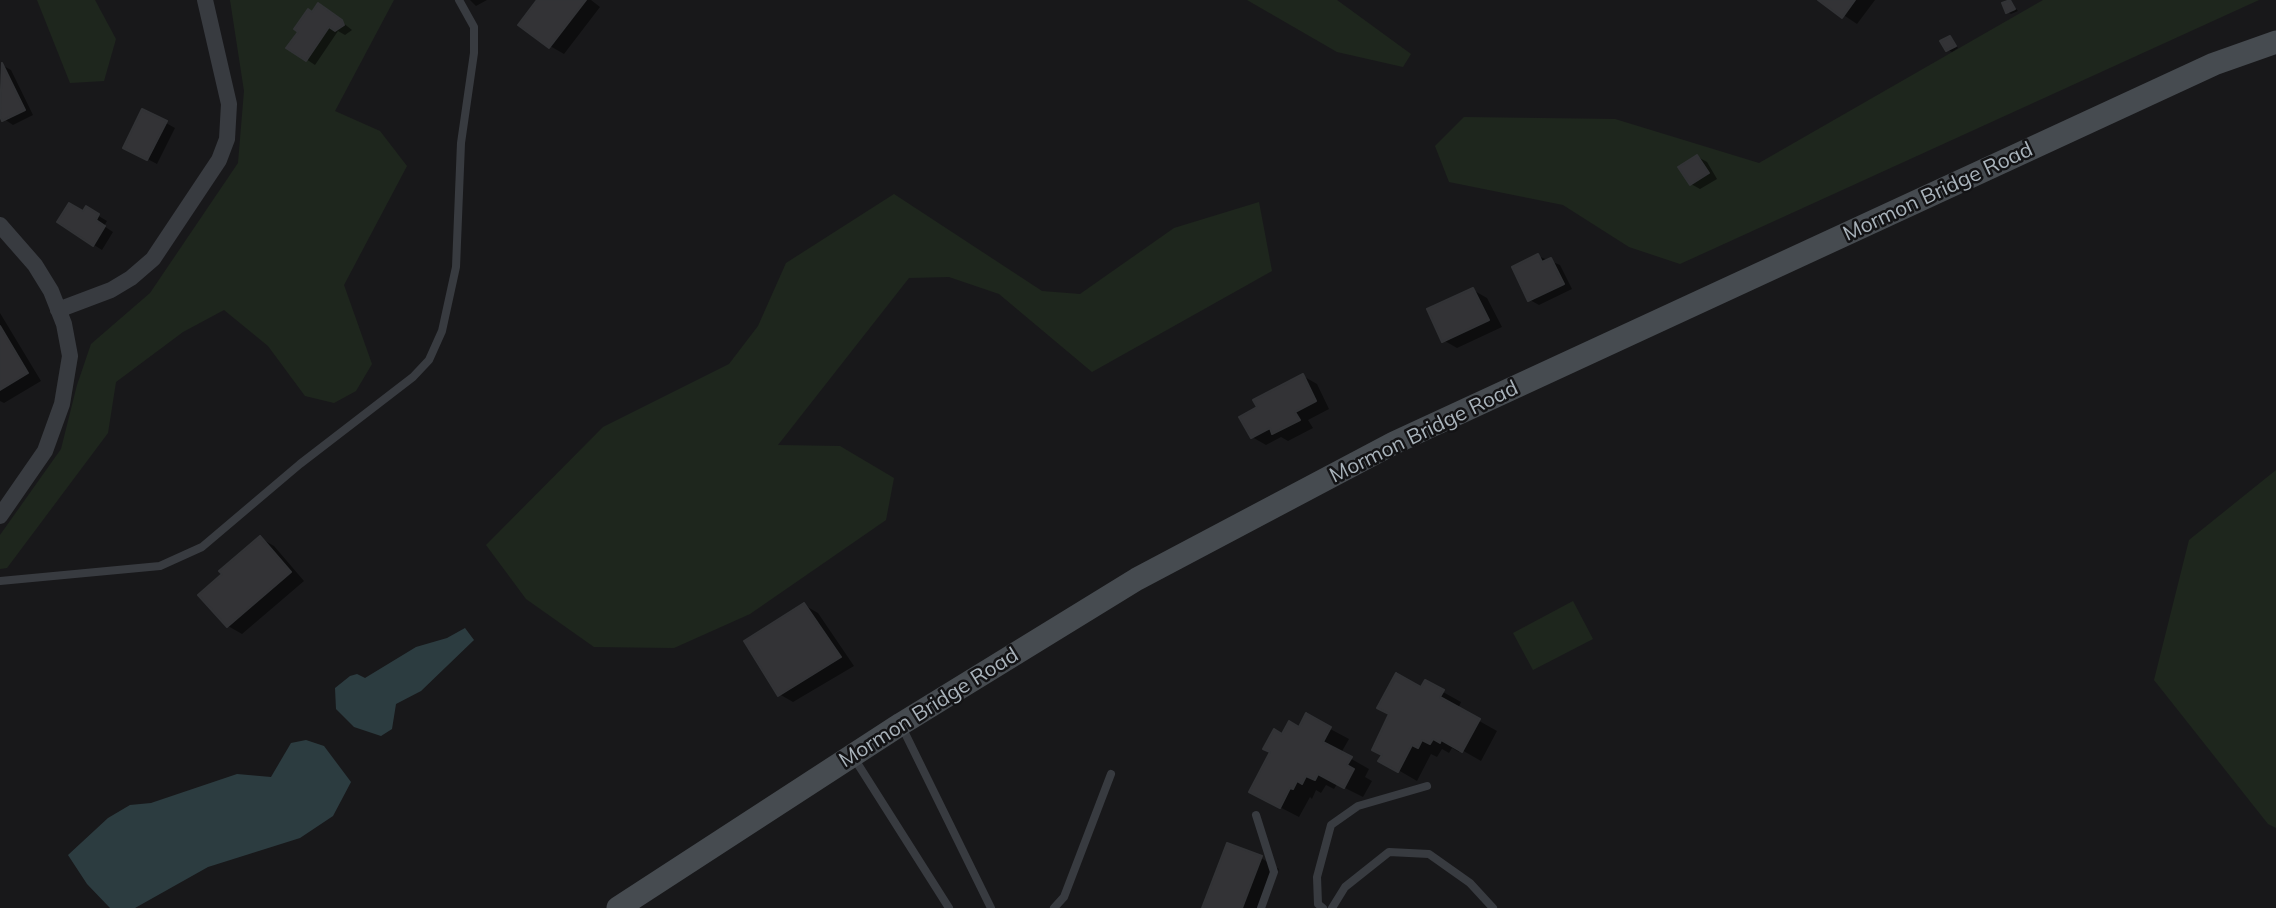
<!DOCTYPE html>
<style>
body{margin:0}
canvas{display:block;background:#18181a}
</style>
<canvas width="2276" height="908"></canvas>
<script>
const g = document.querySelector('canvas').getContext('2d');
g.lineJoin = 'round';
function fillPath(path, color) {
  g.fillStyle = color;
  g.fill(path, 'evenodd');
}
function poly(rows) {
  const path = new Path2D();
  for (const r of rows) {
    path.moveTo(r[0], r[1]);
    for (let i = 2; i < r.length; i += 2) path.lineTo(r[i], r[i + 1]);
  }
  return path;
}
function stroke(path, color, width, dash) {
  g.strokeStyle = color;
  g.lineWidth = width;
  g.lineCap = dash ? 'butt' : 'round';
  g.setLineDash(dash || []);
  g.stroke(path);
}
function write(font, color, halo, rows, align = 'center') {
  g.font = font + ' Mulish,sans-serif';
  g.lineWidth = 5;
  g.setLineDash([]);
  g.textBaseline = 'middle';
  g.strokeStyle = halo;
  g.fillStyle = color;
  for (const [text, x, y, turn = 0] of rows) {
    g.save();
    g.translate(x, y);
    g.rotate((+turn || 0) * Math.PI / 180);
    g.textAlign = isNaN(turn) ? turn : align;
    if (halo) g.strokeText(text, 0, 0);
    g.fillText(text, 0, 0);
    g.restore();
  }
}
fillPath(poly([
 [37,0,95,0,116,39,104,81,70,83],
 [230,0,394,0,335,111,380,131,407,166,344,285,372,364,356,391,334,403,305,396,268,346,224,310,183,332,116,382,108,433,7,568,0,569,0,535,61,449,77,385,91,344,150,293,238,163,244,91],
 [1247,0,1337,0,1411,54,1403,67,1337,52],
 [2043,0,2259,0,1680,264,1629,247,1563,205,1449,182,1435,146,1464,117,1615,119,1759,163],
 [894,194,1042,291,1080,294,1174,228,1259,202,1272,271,1092,372,999,294,949,277,909,278,778,445,840,446,894,478,886,520,750,614,674,648,594,647,526,599,486,545,603,427,729,364,758,326,786,263],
 [2276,470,2276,828,2268,824,2154,680,2189,540],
 [1573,601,1593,639,1533,670,1513,633]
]), '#1e261d');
fillPath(poly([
 [465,628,474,640,421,691,396,704,392,729,381,736,354,727,336,709,335,688,350,676,357,674,365,678,416,647,447,638],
 [306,740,324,746,351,782,333,816,300,838,208,867,135,908,110,908,87,884,68,855,108,818,130,805,151,803,237,774,271,777,291,743]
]), '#2c3c40');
fillPath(poly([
 [470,0,487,0,476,6],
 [539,0,591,0,600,7,564,54,550,46],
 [1821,0,1875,0,1857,24],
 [2010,2,2018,11,2011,14,2007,12],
 [328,11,352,30,345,35,338,31,315,65,306,59,300,31,313,14],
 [1950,38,1958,48,1952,52,1948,50],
 [2,65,11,70,33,115,13,125,4,119,0,112],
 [166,123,175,128,157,164,134,152],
 [1698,157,1707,162,1717,179,1700,189,1691,184],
 [87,209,107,221,104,226,113,232,102,250,94,245,84,214],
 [1538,256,1560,265,1572,289,1539,305,1530,300],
 [1473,290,1487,298,1502,327,1457,348,1443,340],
 [0,313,41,381,4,403,0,401],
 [1303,376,1317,384,1329,409,1308,420,1313,428,1288,441,1281,437,1266,445,1252,437,1260,408],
 [260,538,274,546,304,581,242,634,228,626,201,595],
 [804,605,818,613,854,666,793,702,779,694],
 [1422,689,1443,692,1461,702,1458,709,1497,731,1481,761,1460,749,1459,752,1452,748,1449,753,1442,749,1437,757,1431,754,1417,781,1381,760],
 [1306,716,1349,739,1341,753,1369,769,1365,777,1372,781,1363,797,1337,784,1334,789,1326,785,1321,793,1316,790,1312,799,1310,797,1299,817,1270,802,1283,736,1299,729],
 [1261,858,1279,869,1264,908,1204,908]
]), '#0007');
const building = poly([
 [537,0,586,0,549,48,518,25,537,0],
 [1818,0,1855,0,1842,18,1818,0],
 [2010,0,2015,9,2006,13,2002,3,2010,0],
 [318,3,342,20,344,25,335,31,329,27,306,61,286,48,298,32,294,29,308,9,312,12,318,3],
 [1950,36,1956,46,1946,51,1940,41,1950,36],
 [2,63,25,110,2,121,0,116,2,63],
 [142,109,167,121,147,160,123,148,142,109],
 [1697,155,1709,173,1690,185,1678,167,1697,155],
 [69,203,83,211,86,206,99,214,96,220,105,226,93,246,57,222,69,203],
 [1538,254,1542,262,1551,258,1564,284,1528,301,1512,267,1538,254],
 [1473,288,1489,320,1442,342,1427,309,1473,288],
 [0,326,28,373,0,390,0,326],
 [1303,374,1316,401,1295,412,1300,420,1272,434,1270,428,1251,438,1239,417,1257,407,1253,400,1303,374],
 [260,536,291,572,227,627,198,595,222,574,219,571,260,536],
 [804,603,841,657,778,696,744,641,804,603],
 [1396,673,1421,687,1425,680,1444,690,1440,697,1480,719,1462,752,1441,740,1440,743,1433,739,1430,744,1422,740,1418,748,1412,745,1398,772,1378,761,1382,755,1372,750,1389,714,1377,708,1396,673],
 [1306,713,1331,727,1323,742,1352,757,1347,765,1354,769,1344,788,1318,774,1315,780,1306,776,1302,784,1297,781,1293,789,1290,788,1280,808,1249,792,1270,752,1263,749,1274,729,1282,734,1289,721,1299,727,1306,713],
 [1227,843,1262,856,1242,908,1202,908,1227,843]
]);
fillPath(building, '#333336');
stroke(building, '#323336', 2);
stroke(poly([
 [0,581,160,566,202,547,300,464,413,377,429,360,442,331,456,267,461,143,474,53,474,27,459,0],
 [901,725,991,908],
 [854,758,949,908],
 [1256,815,1274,872,1261,908],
 [1054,908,1064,897,1111,774],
 [1323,908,1318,904,1317,877,1331,825,1358,806,1427,786],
 [1332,908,1345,887,1389,852,1429,854,1470,883,1493,908]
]), '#383b40', 8);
stroke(poly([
 [0,225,35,265,51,291,64,324,70,356,62,404,45,451,0,516],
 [58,310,111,290,131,278,153,259,219,160,227,139,229,104,205,0]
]), '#383b40', 16);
stroke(poly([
 [618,908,901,724,1137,579,1394,443,2214,64,2276,42]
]), '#464b50', 23);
write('21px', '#a9b3bb', '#131315', [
 ["Mormon Bridge Road",1938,192,-25],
 ["Mormon Bridge Road",1424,432,-26],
 ["Mormon Bridge Road",929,708,-32]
]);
</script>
